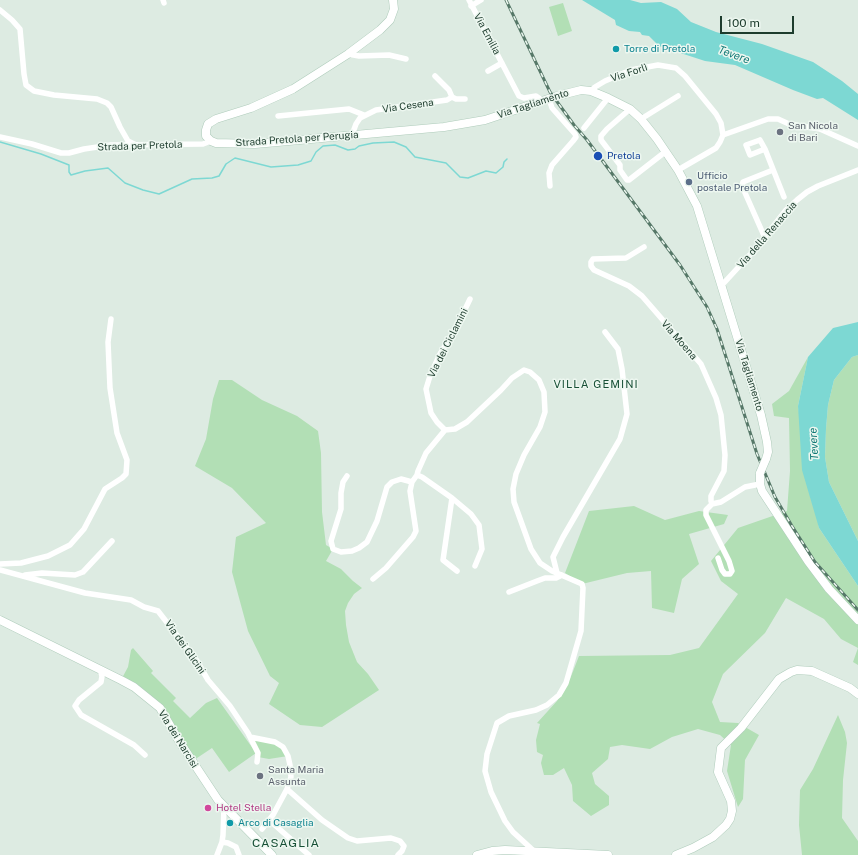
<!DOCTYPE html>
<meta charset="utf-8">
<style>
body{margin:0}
#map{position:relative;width:858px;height:855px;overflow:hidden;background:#ddebe2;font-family:"Public Sans",sans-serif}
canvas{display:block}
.scale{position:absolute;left:720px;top:16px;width:74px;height:18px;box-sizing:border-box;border:2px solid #1d3c2d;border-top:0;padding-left:5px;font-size:12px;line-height:14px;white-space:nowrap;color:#1d3c2d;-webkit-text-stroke:3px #edf7f0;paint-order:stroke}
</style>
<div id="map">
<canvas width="858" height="855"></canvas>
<div class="scale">100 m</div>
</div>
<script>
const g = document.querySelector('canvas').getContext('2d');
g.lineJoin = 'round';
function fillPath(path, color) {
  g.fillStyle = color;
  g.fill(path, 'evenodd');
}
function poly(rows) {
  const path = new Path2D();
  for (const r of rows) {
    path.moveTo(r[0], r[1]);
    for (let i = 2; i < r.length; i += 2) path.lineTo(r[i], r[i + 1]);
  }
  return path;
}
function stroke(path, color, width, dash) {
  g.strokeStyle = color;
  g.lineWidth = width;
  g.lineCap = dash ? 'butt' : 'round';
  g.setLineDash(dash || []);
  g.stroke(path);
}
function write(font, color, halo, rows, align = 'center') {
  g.font = font + ' "Public Sans",sans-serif';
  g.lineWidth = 3;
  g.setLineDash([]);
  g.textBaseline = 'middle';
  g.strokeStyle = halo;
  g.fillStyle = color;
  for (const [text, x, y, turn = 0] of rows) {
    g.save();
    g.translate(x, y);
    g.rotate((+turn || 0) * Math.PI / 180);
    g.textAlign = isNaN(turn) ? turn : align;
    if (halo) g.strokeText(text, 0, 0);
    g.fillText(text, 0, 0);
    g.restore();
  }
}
fillPath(poly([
 [563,3,572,31,558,36,549,7],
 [858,355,858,541,829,482,825,457,826,429,828,405,834,380,852,357],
 [808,357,798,406,819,528,858,586,858,665,853,662,858,648,841,639,824,619,786,598,765,633,723,674,712,702,720,722,738,723,759,735,745,760,743,799,738,807,727,771,731,745,720,735,698,729,672,737,650,749,622,745,610,747,608,759,592,773,595,784,609,796,609,805,591,816,573,801,572,785,564,768,553,775,544,775,541,763,543,755,537,752,536,740,540,724,537,723,557,701,570,679,579,656,670,655,699,648,738,594,721,581,711,561,738,528,787,511,790,471,789,418,774,416,772,404,789,391],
 [219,380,232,380,262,400,297,416,318,431,321,453,322,512,326,545,333,549,326,561,341,569,353,581,362,588,354,594,348,603,345,611,346,625,349,642,357,662,368,674,379,690,322,727,300,725,269,704,279,683,270,676,248,631,232,572,236,537,266,523,232,488,195,466,206,439,213,399],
 [634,506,665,520,699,511,728,515,724,524,689,534,699,564,682,579,674,613,652,608,651,571,627,573,582,584,565,573,589,511],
 [133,648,153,671,151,673,176,698,173,701,190,718,206,703,217,698,256,753,229,772,212,748,194,760,160,708,121,680,128,667,131,650],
 [838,715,845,732,847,743,843,780,842,818,858,841,858,855,802,855,799,825,800,790,813,769],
 [250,737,275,742,288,756,269,759,258,757]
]), '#b2dfb5');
fillPath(poly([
 [582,0,630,0,641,3,661,2,677,9,691,22,716,32,762,44,813,62,842,81,858,94,858,120,823,98,817,99,793,90,735,65,705,61,659,46,649,36,642,35,640,32,629,31,616,25,615,20],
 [858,322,858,355,852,357,834,380,828,405,826,429,825,457,829,482,858,541,858,586,819,528,802,470,798,406,808,357,833,328]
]), '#7dd8d3');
stroke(poly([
 [0,142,41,154,69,165,69,172,71,175,85,171,108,168,125,183,143,190,159,194,192,179,212,178,219,176,226,164,235,158,271,167,298,165,311,161,316,152,323,146,335,145,348,150,355,149,359,146,373,143,394,142,406,147,415,157,446,163,460,177,468,178,486,171,496,173,503,167,504,162,507,159]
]), '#7dd8d3', 1.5);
const secondary = poly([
 [393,0,394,9,390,20,380,30,348,54,293,89,251,108,216,119,208,124,206,130,206,136,211,141,216,143,255,144,444,127,485,120,557,96,581,90,591,91,608,98,630,109,641,119,657,139,678,170,697,206,761,415,767,442,768,452,766,459],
 [760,473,760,484,762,491,808,561,829,589,858,620],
 [0,620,121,680,134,687,160,708,179,741,218,800,272,855],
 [477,855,492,851,505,850,608,855],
 [676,855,693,848,713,837,726,825,730,819,732,811,731,801,718,772,721,748,741,728,779,679,791,672,797,670,812,671,850,688,858,694]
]);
stroke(secondary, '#afccbb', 9);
stroke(poly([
 [163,0,164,3],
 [469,0,519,96,524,98,536,96,543,101],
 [471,6,481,0],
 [0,10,12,20,20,29,24,74,26,85,34,91,54,95,97,99,107,103,111,107,120,127,128,141,136,145],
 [348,54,359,56,389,55,406,59],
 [488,71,502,63],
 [435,76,449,90,452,97],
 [591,91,595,87,605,81,631,70,658,65,676,68,685,76,716,114,721,123,723,135,720,142,716,148,678,170],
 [549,99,552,108,575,134,576,137,573,141,552,165,549,173,550,186],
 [630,109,607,129,601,136,601,140,620,165,620,170,627,180,629,180,665,152],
 [278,116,349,109,364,115],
 [641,119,678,96],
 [584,128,608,98],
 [352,135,356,124,360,118,376,110,447,100,452,97,456,99,465,99],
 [723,135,768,119,778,119,789,124,820,129,858,146],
 [0,137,32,144,61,153,69,153,84,149,111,145,203,144,211,141],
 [760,140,765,149,750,155,746,145,760,140],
 [765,149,784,197],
 [765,238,742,186,743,182,773,170],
 [644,247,626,258,593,259,591,262,591,266,594,270,629,286,642,296,701,364,716,398,721,415,725,455,724,471,711,496,711,501,712,504,721,502,745,487,760,484],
 [722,285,757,247,786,210,797,200,807,192,818,186,858,170],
 [470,299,457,326,440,354,430,376,426,389,431,413,437,422,445,430,455,429,467,422,501,390,512,378,524,370,530,372,539,380,544,392,545,412,540,427,524,455,516,474,513,489,514,502,531,549,540,563,552,571,582,584,583,588,581,631,566,683,559,695,547,705,536,710,509,716,497,723,487,754,485,771,491,792,505,821,513,832,535,852],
 [417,475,422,477,452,498,443,560,457,571],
 [347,476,343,482,341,493,341,509,331,541,333,549,341,552,352,551,359,548,367,542,377,521,387,487,392,482,401,479,412,482],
 [452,498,471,514,479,525,482,549,475,566],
 [712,504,706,510,706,515,729,561,732,571,730,574,725,574,722,570,718,558],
 [0,564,21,563,48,556,70,545,84,529,105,489,122,478,126,474,127,460,117,433,110,388,108,342,111,319],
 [0,570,85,593,131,600,144,607,158,611,197,661,208,680,230,706,248,733,258,753,257,762],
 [557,573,553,557,563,537,620,439,627,414,622,369,618,349,605,332],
 [25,575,42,573,75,575,83,572,112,541],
 [373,579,386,568,413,537,416,531,410,491,412,482,417,475,418,471,426,453,445,430],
 [509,592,537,581,545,578,556,578,562,575],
 [100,669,102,676,101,682,79,700,75,706,81,715,134,745,145,755],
 [250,737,275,742,283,747,288,756,290,765,291,777,287,789,273,815,262,829],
 [287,789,322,820,348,838,357,841,391,838,400,841,404,846,402,851,398,855],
 [224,807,223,835,222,842,228,843,236,847,239,855],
 [269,820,309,855],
 [217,855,222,842]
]), '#fff', 5.5);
stroke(secondary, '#fff', 8);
const rail = poly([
 [506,0,550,92,574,125,587,140,680,265,707,307,717,329,757,454,775,497,792,526,815,562,858,610]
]);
stroke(rail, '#567868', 3);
stroke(rail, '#edf7f0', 1.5, [4.5]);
const secondaryBridge = poly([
 [760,473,766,459]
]);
stroke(secondaryBridge, '#afccbb', 9, []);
stroke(secondaryBridge, '#fff', 8);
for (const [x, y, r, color] of [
 [616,49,4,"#0f9aa8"],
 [780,132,4,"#6b7280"],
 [598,156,5,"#1a4fb4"],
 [689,182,4,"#5c6f8a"],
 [260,776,4,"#6b7280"],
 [208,808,4,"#d1479c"],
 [230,823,4,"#0f9aa8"]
]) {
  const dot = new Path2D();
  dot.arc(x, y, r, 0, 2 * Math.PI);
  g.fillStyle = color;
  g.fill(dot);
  stroke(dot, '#edf7f0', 1.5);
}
write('10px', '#1d3c2d', '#edf7f0', [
 ["Via Emilia",487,34,62],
 ["Via Forlì",629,73,-18],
 ["Via Tagliamento",533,104,-18],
 ["Via Cesena",408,106,-8],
 ["Strada Pretola per Perugia",297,139,-4],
 ["Strada per Pretola",140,146,-2],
 ["Via della Renaccia",767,235,-49],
 ["Via Moena",679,340,49],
 ["Via dei Ciclamini",448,343,-63],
 ["Via Tagliamento",749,375,73],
 ["Via dei Glicini",185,647,55],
 ["Via dei Narcisi",178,739,58]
]);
write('10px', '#0d838f', '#edf7f0', [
 ["Torre di Pretola",624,49],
 ["Arco di Casaglia",238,823]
], 'left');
write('10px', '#5b616d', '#edf7f0', [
 ["San Nicola",788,126],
 ["di Bari",788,138],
 ["Santa Maria",268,770],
 ["Assunta",268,782]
], 'left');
write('10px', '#164399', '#edf7f0', [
 ["Pretola",607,156]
], 'left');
write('10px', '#4e5e75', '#edf7f0', [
 ["Ufficio",697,176],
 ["postale Pretola",697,188]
], 'left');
write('10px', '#b23c85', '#edf7f0', [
 ["Hotel Stella",216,808]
], 'left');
write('italic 11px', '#107975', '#edf7f0', [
 ["Tevere",734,55,20],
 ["Tevere",814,444,-93]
]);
g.letterSpacing = '1px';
write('11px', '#175036', '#edf7f0', [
 ["VILLA GEMINI",596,385]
]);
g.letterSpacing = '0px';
g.letterSpacing = '1px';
write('12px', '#175036', '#edf7f0', [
 ["CASAGLIA",286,843]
]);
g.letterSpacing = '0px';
</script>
